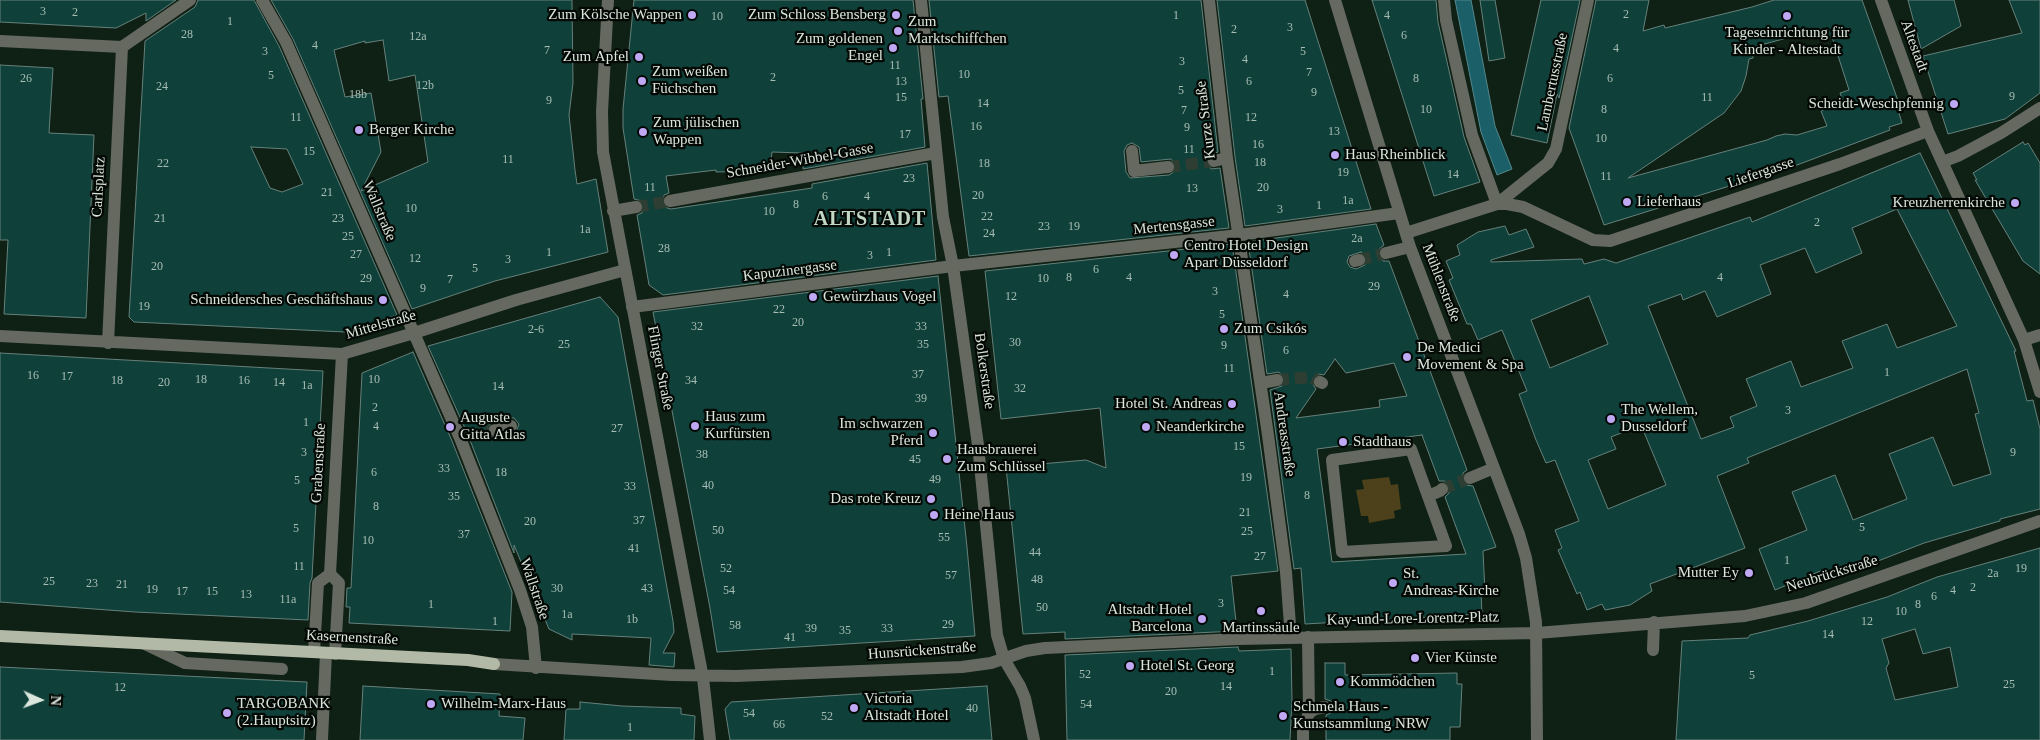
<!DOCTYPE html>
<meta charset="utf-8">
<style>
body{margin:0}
#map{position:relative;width:2040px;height:740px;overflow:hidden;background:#0f2014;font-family:Georgia,serif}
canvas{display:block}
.north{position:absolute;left:15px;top:675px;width:50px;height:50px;-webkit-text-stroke:4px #030804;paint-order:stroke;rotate:92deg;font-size:14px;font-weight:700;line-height:20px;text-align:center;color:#dbe6dd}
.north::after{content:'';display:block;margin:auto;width:18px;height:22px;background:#dbe6dd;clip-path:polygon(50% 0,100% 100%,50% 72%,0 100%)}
</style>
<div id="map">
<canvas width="2040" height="740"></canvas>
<div class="north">N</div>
</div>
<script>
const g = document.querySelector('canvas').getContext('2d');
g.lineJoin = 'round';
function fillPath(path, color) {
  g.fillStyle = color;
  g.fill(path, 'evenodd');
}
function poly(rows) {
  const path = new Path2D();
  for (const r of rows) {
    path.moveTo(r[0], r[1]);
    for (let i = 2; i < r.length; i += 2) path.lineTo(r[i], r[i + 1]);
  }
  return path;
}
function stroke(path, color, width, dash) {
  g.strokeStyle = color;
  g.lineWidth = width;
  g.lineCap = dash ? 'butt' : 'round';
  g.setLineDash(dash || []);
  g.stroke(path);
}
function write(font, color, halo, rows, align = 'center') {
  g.font = font + ' Georgia,serif';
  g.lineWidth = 4.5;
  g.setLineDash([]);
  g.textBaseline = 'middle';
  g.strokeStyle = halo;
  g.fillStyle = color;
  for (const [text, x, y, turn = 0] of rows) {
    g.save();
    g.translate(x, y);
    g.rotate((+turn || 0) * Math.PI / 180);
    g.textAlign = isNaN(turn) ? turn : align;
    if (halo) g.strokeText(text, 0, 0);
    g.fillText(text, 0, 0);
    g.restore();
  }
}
fillPath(poly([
 [1389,477,1391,485,1398,484,1401,509,1394,511,1395,518,1369,523,1368,516,1361,516,1356,490,1364,489,1362,480]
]), '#4c411a');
const water = poly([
 [1455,0,1471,0,1495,126,1512,169,1497,175,1481,132,1455,0]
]);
fillPath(water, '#1b5f69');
stroke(water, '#55888c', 1);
const building = poly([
 [0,0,176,0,146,21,146,13,116,28,0,22,0,0],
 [198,0,254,0,279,46,397,315,345,332,134,322,129,317,145,41,195,7,198,0],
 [251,147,287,149,303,184,282,192,270,188,251,147],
 [271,0,572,0,573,83,569,115,575,170,577,184,596,179,608,252,495,281,412,309,293,39,271,0],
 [383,40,389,81,415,75,428,162,361,191,381,152,371,93,345,97,334,50,365,41,365,43,383,40],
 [634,0,913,0,923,99,921,99,925,147,803,169,803,153,772,152,770,171,716,172,716,170,666,176,669,193,664,195,662,202,664,207,671,209,812,188,812,184,927,163,936,260,663,295,649,285,637,215,642,213,644,206,642,201,634,199,623,128,623,109,634,0],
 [929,0,1201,0,1218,152,1209,155,1206,162,1211,169,1220,168,1229,228,969,256,948,96,939,97,929,0],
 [1132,143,1139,147,1141,162,1171,159,1176,166,1175,171,1169,175,1130,178,1126,172,1124,151,1127,145,1132,143],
 [1217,0,1305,0,1371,209,1245,226,1235,157,1217,0],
 [1372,0,1436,0,1438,22,1464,137,1480,182,1434,196,1372,0],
 [1480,0,1495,0,1505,58,1489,61,1480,0],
 [1541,0,1580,0,1559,98,1557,94,1547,143,1511,135,1541,0],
 [1596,0,1649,0,1643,31,1664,25,1665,28,1752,7,1774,0,1862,0,1901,109,1898,110,1902,123,1889,127,1890,130,1797,165,1604,225,1569,128,1596,0],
 [1821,29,1823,40,1832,37,1849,90,1840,93,1843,102,1821,111,1827,126,1797,135,1785,134,1776,136,1767,140,1628,178,1724,113,1741,91,1746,76,1749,59,1753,58,1753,47,1821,29],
 [1908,0,1954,0,1961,26,1921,49,1908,0],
 [2009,0,2040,0,2040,93,2005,119,1948,134,1923,56,2022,33,2009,0],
 [0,65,53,68,49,133,94,135,86,318,4,314,8,240,0,240,0,65],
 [2023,142,2025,145,2028,143,2040,163,2040,274,2023,261,1975,180,1977,180,1973,173,2023,142],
 [1920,153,2016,351,2014,351,2027,401,2033,400,2040,429,2040,509,2000,519,2000,521,1924,543,1827,581,1823,570,1775,590,1759,549,1807,530,1792,492,1835,475,1853,520,1907,499,1889,454,1933,437,1953,486,1991,474,1975,414,1979,413,1967,369,1747,458,1749,463,1717,476,1745,548,1650,584,1652,591,1630,605,1605,610,1602,604,1587,610,1580,592,1577,594,1558,550,1562,548,1555,530,1579,521,1555,460,1546,463,1536,440,1519,394,1527,391,1502,330,1478,340,1471,324,1467,324,1449,280,1453,278,1446,261,1460,255,1457,245,1478,232,1505,226,1509,235,1526,229,1534,247,1491,260,1491,262,1582,259,1584,264,1604,259,1616,263,1750,217,1752,222,1920,153],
 [1897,209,1957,326,1897,348,1887,324,1842,341,1853,368,1801,387,1791,361,1746,379,1757,406,1730,417,1734,427,1701,439,1648,306,1681,294,1683,300,1705,291,1717,317,1771,294,1760,265,1805,248,1816,273,1862,253,1852,228,1897,209],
 [1589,296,1608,344,1550,368,1531,320,1589,296],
 [1641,425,1666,485,1608,509,1588,460,1616,449,1611,437,1641,425],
 [1376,224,1384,245,1378,250,1378,255,1383,261,1389,261,1467,470,1463,473,1462,481,1465,485,1473,486,1496,547,1483,551,1485,593,1481,594,1481,592,1482,614,1305,624,1301,568,1294,569,1270,390,1282,386,1285,379,1279,372,1267,374,1248,242,1376,224],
 [1361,252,1367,258,1365,265,1356,269,1350,267,1347,262,1349,256,1361,252],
 [1335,359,1346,373,1394,363,1407,396,1379,400,1380,407,1296,418,1316,389,1312,383,1313,378,1319,374,1324,375,1335,359],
 [1422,435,1439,481,1445,481,1450,486,1450,492,1445,497,1466,554,1332,562,1317,449,1422,435],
 [1232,244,1278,571,1231,576,1237,631,1065,639,1065,632,1023,634,1006,467,1086,460,1106,468,1100,408,1001,419,985,271,1232,244],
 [938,276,967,547,975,636,717,652,710,608,653,312,938,276],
 [600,297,618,317,673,621,674,632,663,653,675,653,674,667,649,665,651,638,572,634,572,640,549,629,514,545,514,553,468,435,428,346,600,297],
 [509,418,514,418,519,424,516,432,497,438,489,435,487,428,490,424,509,418],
 [413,352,452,441,512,592,510,631,349,623,350,607,346,607,347,588,351,588,362,373,413,352],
 [0,353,323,371,312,578,310,583,308,620,135,612,0,602,0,353],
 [2040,548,2040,740,1676,740,1682,641,1748,638,1750,635,1808,621,1887,597,1937,577,2040,548],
 [1915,629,1923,654,1950,647,1958,687,1895,700,1886,668,1889,663,1882,639,1915,629],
 [1238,647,1239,651,1291,649,1292,700,1290,740,1067,740,1065,655,1238,647],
 [1325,663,1345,663,1345,675,1457,673,1457,684,1462,684,1460,727,1450,727,1450,740,1326,740,1326,715,1331,713,1333,706,1331,701,1325,699,1325,663],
 [0,667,307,682,304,740,0,740,0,667],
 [363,686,500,694,499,716,525,718,523,740,360,740,363,686],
 [987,686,992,740,730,740,725,709,731,702,987,686],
 [580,702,622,706,681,708,681,714,695,716,694,740,564,740,566,709,580,709,580,702]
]);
fillPath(building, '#0f413a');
stroke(building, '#66817c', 1);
stroke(poly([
 [1168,167,1214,161],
 [636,207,670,201],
 [1359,260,1386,253],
 [1277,380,1311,377,1320,382],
 [469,436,495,430],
 [1442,489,1470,478]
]), '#2e3e32', 12, [12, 6]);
stroke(poly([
 [262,0,286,42,460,438,520,590,532,627,536,668],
 [608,0,602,112,603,152,703,678,710,740],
 [921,0,943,217,953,266,978,445,997,635,1004,659,1020,686,1025,698,1034,740],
 [1209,0,1227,158,1268,435,1286,572,1291,638],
 [1335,0,1410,247,1519,534,1526,558,1536,622,1537,740],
 [1444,0,1446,20,1472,135,1497,204,1548,163,1556,149,1588,0],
 [1881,0,1928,131,2024,340,2040,392],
 [0,41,122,47],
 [122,47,190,0],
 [1132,151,1134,171,1168,167],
 [1214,161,1227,158],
 [1942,162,1958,156,2001,133,2040,108],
 [670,201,936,153],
 [613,211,636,207],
 [1406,233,1497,204,1507,204,1523,207,1593,240,1610,241,1840,164,1928,131],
 [1386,253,1410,247],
 [1355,261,1359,260],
 [632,307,953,266,1239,235,1399,213],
 [0,336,342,354,414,333,516,300,625,270],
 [2024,340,2040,335],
 [108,343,122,47],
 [1320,382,1322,383],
 [1261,383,1277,380],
 [495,430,511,426],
 [1411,449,1446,546,1342,552,1332,460,1411,449],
 [1470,478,1494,468],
 [1428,496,1440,491,1442,489],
 [145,644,185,663,282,669],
 [1653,650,1654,622],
 [314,652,318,583,330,574],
 [335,654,339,583,330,574,342,354],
 [494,664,672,675,736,676,962,667,991,663,1026,651,1045,648,1238,639,1537,633,1745,616,1806,603,2040,521],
 [1309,713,1315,709,1325,707],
 [322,740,326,653],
 [1303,740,1303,728,1309,713,1308,637]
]), '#666960', 12);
stroke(poly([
 [0,636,468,660,494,664]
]), '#b2b9a6', 12);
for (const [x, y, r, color] of [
 [692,15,5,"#bfa8f4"],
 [896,15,5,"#bfa8f4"],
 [1787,16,5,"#bfa8f4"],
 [898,31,5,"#bfa8f4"],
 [893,48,5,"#bfa8f4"],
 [639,57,5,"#bfa8f4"],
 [642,81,5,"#bfa8f4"],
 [1954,104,5,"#bfa8f4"],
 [359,130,5,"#bfa8f4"],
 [643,132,5,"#bfa8f4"],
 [1335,155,5,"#bfa8f4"],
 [1627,202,5,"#bfa8f4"],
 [2015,203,5,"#bfa8f4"],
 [1174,255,5,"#bfa8f4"],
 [813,297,5,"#bfa8f4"],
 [383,300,5,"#bfa8f4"],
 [1224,329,5,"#bfa8f4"],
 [1407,357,5,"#bfa8f4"],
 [1232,404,5,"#bfa8f4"],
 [1611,419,5,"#bfa8f4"],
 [695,426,5,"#bfa8f4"],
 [450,427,5,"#bfa8f4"],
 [1146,427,5,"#bfa8f4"],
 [933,433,5,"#bfa8f4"],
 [1343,442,5,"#bfa8f4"],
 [947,459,5,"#bfa8f4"],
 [931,499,5,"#bfa8f4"],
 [934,515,5,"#bfa8f4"],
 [1749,573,5,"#bfa8f4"],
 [1393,583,5,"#bfa8f4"],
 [1261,611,5,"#bfa8f4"],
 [1202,619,5,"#bfa8f4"],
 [1415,658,5,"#bfa8f4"],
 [1130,666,5,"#bfa8f4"],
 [1340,682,5,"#bfa8f4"],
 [431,704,5,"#bfa8f4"],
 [854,708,5,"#bfa8f4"],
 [227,713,5,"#bfa8f4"],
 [1283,716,5,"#bfa8f4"]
]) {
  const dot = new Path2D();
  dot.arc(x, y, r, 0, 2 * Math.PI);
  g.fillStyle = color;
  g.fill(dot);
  stroke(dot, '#030804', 2);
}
write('12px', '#a8bdb4', null, [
 ["3",43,12],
 ["2",75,13],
 ["2",1626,15],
 ["1",1176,16],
 ["4",1387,16],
 ["10",717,17],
 ["1",230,22],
 ["3",1290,28],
 ["2",1234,30],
 ["28",187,35],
 ["6",1404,36],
 ["12a",418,37],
 ["4",315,46],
 ["4",1616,49],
 ["7",547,51],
 ["3",265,52],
 ["5",1303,52],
 ["4",1245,60],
 ["3",1182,62],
 ["11",895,66],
 ["7",1309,73],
 ["10",964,75],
 ["5",271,76],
 ["2",773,78],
 ["26",26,79],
 ["8",1416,79],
 ["6",1610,79],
 ["13",901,82],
 ["6",1249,82],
 ["12b",425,86],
 ["24",162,87],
 ["5",1181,91],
 ["9",1314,93],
 ["18b",358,95],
 ["9",2012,97],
 ["15",901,98],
 ["11",1707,98],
 ["9",549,101],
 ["14",983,104],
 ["10",1426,110],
 ["8",1604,110],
 ["7",1184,111],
 ["11",296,118],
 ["12",1251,118],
 ["16",976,127],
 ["9",1187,128],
 ["13",1334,132],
 ["17",905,135],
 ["10",1601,139],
 ["16",1258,145],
 ["11",1189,150],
 ["15",309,152],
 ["11",508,160],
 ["18",1260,163],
 ["22",163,164],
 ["18",984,164],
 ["19",1343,173],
 ["14",1453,175],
 ["11",1606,177],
 ["23",909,179],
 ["11",650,188],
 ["20",1263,188],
 ["13",1192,189],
 ["21",327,193],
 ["20",978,196],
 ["6",825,197],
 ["4",867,197],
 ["1a",1348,201],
 ["8",796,205],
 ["1",1319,206],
 ["10",411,209],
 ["3",1280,210],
 ["10",769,212],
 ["22",987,217],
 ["21",160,219],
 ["23",338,219],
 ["2",1817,223],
 ["23",1044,227],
 ["19",1074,227],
 ["1a",585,230],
 ["24",989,234],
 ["25",348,237],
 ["2a",1357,239],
 ["28",664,249],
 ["1",549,253],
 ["1",889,253],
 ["27",356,255],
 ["3",870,256],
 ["12",415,259],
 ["3",508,260],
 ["20",157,267],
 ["5",475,269],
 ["6",1096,270],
 ["8",1069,278],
 ["4",1129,278],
 ["4",1720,278],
 ["29",366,279],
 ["10",1043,279],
 ["7",450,280],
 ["29",1374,287],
 ["9",423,289],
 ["3",1215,292],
 ["4",1286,295],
 ["12",1011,297],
 ["19",144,307],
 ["22",779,310],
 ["5",1222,315],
 ["20",798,323],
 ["32",697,327],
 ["33",921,327],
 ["2-6",536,330],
 ["30",1015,343],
 ["25",564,345],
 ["35",923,345],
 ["9",1224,346],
 ["6",1286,351],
 ["11",1229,369],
 ["1",1887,373],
 ["37",918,375],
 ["16",33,376],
 ["17",67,377],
 ["18",201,380],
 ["10",374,380],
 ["18",117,381],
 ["16",244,381],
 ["34",691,381],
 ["20",164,383],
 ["14",279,383],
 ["1a",307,386],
 ["14",498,387],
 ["32",1020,389],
 ["39",921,399],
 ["2",375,408],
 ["3",1788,411],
 ["1",306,423],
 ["4",376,427],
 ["27",617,429],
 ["15",1239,447],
 ["3",304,453],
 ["9",2013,453],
 ["38",702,455],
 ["45",915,460],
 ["33",444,469],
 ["6",374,473],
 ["18",501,473],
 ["19",1246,478],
 ["49",935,480],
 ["5",297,481],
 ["40",708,486],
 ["33",630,487],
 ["8",1307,496],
 ["35",454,497],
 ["8",376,507],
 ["21",1245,513],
 ["37",639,521],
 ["20",530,522],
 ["5",1862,528],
 ["5",296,529],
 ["50",718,531],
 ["25",1247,532],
 ["37",464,535],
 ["55",944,538],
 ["10",368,541],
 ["41",634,549],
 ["44",1035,553],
 ["27",1260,557],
 ["1",1787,561],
 ["11",299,567],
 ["52",726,569],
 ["19",2021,569],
 ["2a",1993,574],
 ["57",951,576],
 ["48",1037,580],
 ["25",49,582],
 ["23",92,584],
 ["21",122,585],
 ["2",1973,588],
 ["30",557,589],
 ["43",647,589],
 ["19",152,590],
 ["54",729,591],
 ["4",1953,591],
 ["17",182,592],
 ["15",212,592],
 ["13",246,595],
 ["6",1934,597],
 ["11a",288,600],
 ["3",1221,604],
 ["1",431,605],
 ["8",1918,605],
 ["50",1042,608],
 ["10",1901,612],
 ["1a",567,615],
 ["1b",632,620],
 ["1",495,622],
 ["12",1867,622],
 ["29",948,625],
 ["58",735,626],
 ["39",811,629],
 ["33",887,629],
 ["35",845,631],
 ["14",1828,635],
 ["41",790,638],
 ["1",1272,672],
 ["52",1085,675],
 ["5",1752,676],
 ["25",2009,685],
 ["14",1226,687],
 ["12",120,688],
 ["20",1171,692],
 ["54",1086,705],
 ["40",972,709],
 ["54",749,714],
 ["52",827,717],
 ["66",779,725],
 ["1",630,728]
]);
write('15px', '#dbe6dd', '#030804', [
 ["Zum Kölsche Wappen",682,15,"right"],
 ["Zum Schloss Bensberg",886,15,"right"],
 ["Zum",908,22],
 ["Marktschiffchen",908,39],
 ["Tageseinrichtung für",1787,33,"center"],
 ["Kinder - Altestadt",1787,50,"center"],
 ["Zum goldenen",883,39,"right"],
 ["Engel",883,56,"right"],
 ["Zum Apfel",629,57,"right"],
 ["Zum weißen",652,72],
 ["Füchschen",652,89],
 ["Scheidt-Weschpfennig",1944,104,"right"],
 ["Zum jülischen",653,123],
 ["Wappen",653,140],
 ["Berger Kirche",369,130],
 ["Haus Rheinblick",1345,155],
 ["Lieferhaus",1637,202],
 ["Kreuzherrenkirche",2005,203,"right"],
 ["Centro Hotel Design",1184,246],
 ["Apart Düsseldorf",1184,263],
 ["Gewürzhaus Vogel",823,297],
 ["Schneidersches Geschäftshaus",373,300,"right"],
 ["Zum Csikós",1234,329],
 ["De Medici",1417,348],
 ["Movement & Spa",1417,365],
 ["Hotel St. Andreas",1222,404,"right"],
 ["The Wellem,",1621,410],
 ["Dusseldorf",1621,427],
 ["Haus zum",705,417],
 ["Kurfürsten",705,434],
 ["Auguste",460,418],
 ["Gitta Atlas",460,435],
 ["Im schwarzen",923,424,"right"],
 ["Pferd",923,441,"right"],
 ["Neanderkirche",1156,427],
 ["Stadthaus",1353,442],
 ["Hausbrauerei",957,450],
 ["Zum Schlüssel",957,467],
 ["Das rote Kreuz",921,499,"right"],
 ["Heine Haus",944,515],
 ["Mutter Ey",1739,573,"right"],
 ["St.",1403,574],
 ["Andreas-Kirche",1403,591],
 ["Altstadt Hotel",1192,610,"right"],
 ["Barcelona",1192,627,"right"],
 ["Martinssäule",1261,628,"center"],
 ["Vier Künste",1425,658],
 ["Hotel St. Georg",1140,666],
 ["Kommödchen",1350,682],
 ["Victoria",864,699],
 ["Altstadt Hotel",864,716],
 ["TARGOBANK",237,704],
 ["(2.Hauptsitz)",237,721],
 ["Wilhelm-Marx-Haus",441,704],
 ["Schmela Haus -",1293,707],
 ["Kunstsammlung NRW",1293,724]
], 'left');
write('15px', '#dbe6dd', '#030804', [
 ["Altestadt",1914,46,70],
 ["Lambertusstraße",1553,82,-78],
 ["Kurze Straße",1206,120,-97],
 ["Schneider-Wibbel-Gasse",800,161,-10],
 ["Liefergasse",1761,173,-19],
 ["Carlsplatz",99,187,-87],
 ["Wallstraße",379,211,67],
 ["Mertensgasse",1174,226,-6],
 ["Kapuzinergasse",790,271,-7],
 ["Mühlenstraße",1441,283,69],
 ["Mittelstraße",381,325,-16],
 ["Flinger Straße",660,368,79],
 ["Bolkerstraße",984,371,82],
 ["Andreasstraße",1284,434,82],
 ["Grabenstraße",319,463,-87],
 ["Neubrückstraße",1832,574,-17],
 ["Wallstraße",534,589,71],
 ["Kay-und-Lore-Lorentz-Platz",1413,619,-1],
 ["Kasernenstraße",352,638,3],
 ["Hunsrückenstraße",922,651,-4]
]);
g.letterSpacing = '1px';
write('bold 20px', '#c1d6c5', '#030804', [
 ["ALTSTADT",870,220]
]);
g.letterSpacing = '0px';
</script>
